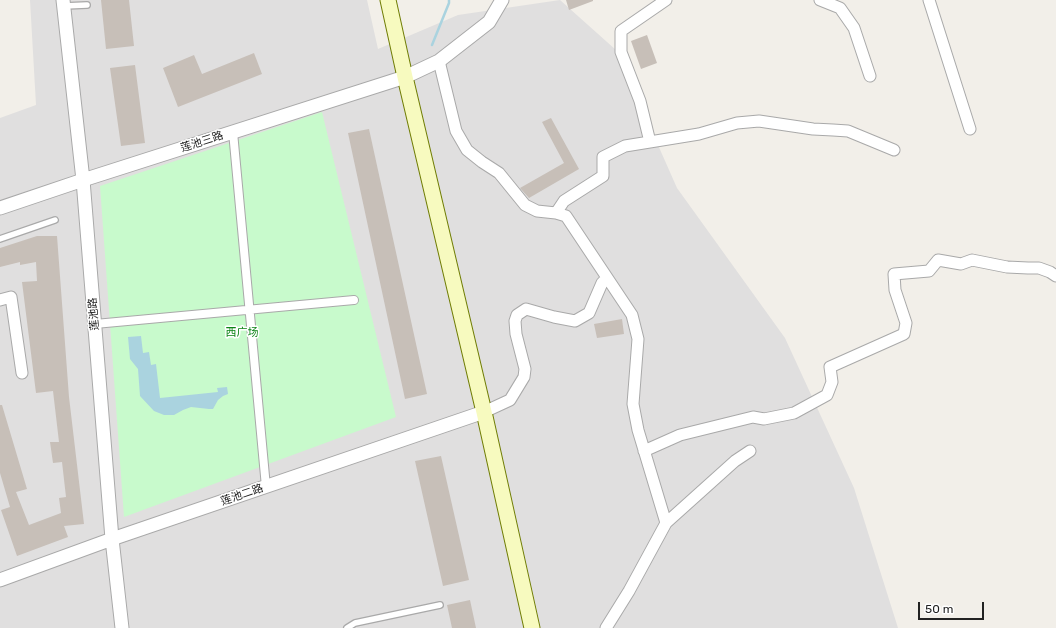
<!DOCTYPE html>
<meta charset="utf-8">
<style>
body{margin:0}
#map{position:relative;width:1056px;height:628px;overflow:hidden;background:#f2efe9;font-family:Rubik,sans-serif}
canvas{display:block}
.scale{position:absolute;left:918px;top:602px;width:66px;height:18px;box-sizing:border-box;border:2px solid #222;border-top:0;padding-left:5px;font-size:12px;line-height:14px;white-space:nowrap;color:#222;-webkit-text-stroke:3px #fff;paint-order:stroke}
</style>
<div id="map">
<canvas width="1056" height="628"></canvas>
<div class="scale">50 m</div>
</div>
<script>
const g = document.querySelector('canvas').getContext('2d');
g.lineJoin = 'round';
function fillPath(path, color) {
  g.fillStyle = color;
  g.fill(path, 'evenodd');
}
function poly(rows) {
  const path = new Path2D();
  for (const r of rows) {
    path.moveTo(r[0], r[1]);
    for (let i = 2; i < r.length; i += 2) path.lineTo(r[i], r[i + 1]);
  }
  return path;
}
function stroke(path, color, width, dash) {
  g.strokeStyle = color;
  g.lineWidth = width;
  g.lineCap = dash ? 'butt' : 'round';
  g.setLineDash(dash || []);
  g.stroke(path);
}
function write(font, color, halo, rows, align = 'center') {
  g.font = font + ' Rubik,"Noto Sans SC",sans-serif';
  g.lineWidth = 3;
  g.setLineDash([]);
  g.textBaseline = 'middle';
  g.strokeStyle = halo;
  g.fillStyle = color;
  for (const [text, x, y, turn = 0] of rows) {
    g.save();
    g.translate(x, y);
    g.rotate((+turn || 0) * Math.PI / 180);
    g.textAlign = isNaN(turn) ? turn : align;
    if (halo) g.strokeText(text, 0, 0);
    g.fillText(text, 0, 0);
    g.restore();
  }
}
fillPath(poly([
 [30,0,367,0,378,49,458,15,560,0,616,50,677,188,785,338,854,488,898,628,0,628,0,118,36,105]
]), '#e0dfdf');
fillPath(poly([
 [322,112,396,417,124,517,100,186]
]), '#c8facc');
fillPath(poly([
 [141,336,143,353,149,352,151,365,156,364,160,398,218,392,217,388,227,387,228,394,223,396,218,400,213,409,209,409,191,407,183,410,174,415,164,415,154,411,140,396,138,369,130,359,128,337]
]), '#aad3df');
stroke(poly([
 [432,45,449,3,449,0]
]), '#aad3df', 2.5);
fillPath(poly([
 [101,0,129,0,134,46,106,49],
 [566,0,593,0,593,1,569,10],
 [647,35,657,63,641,69,631,41],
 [254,53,262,74,178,107,163,68,194,55,202,74],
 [135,65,145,143,121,146,110,68],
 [551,118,579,169,529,198,520,188,564,163,542,122],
 [369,129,427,394,405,399,348,133],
 [37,236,57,236,69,397,84,524,64,526,68,537,17,556,1,510,10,507,0,473,0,405,2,405,27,489,16,492,29,525,61,513,59,498,66,497,62,462,53,463,50,442,59,442,53,391,36,393,22,282,37,281,36,262,20,265,20,262,0,267,0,248],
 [622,319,624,334,597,338,594,324],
 [441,456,469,580,443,586,415,461],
 [470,600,476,628,452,628,447,605]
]), '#c7bfb8');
const service = poly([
 [64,6,87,5],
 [0,239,55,220],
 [347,628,355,623,440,605]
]);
const pedestrian = poly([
 [233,132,266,487],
 [95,324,354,300]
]);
const minor = poly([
 [820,0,840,8,854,28,870,76],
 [929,0,970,129],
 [439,61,456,131,467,150,482,162,499,173,525,205,537,211,556,213,566,216,632,315,638,339,633,404,638,430,666,523],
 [650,142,640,101,621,52,621,31,666,0],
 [556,213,564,201,603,176,603,157,625,146,699,134,737,123,759,121,813,129,833,130,848,131,894,150],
 [0,300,11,297,22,373],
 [484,412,510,400,524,377,525,369,516,334,515,321,517,315,526,309,554,317,575,321,589,313,602,283,607,278],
 [644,451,680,435,753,417,764,419,794,413,827,395,832,382,830,367,904,334,906,323,895,290,894,274,929,271,938,260,961,264,972,260,1007,267,1028,268,1039,268,1050,272,1056,276],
 [606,628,629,591,666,523,735,461,750,451]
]);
const tertiary = poly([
 [63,0,83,180,112,539,122,628],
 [0,208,83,180,405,77,439,61,489,22,502,0],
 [0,580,112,539,484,412]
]);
const secondary = poly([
 [388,0,405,77,484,412,532,628]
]);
stroke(service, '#a9a9a9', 8);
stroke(pedestrian, '#a9a9a9', 10);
stroke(minor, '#a9a9a9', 13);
stroke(tertiary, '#a9a9a9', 15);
stroke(secondary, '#707d05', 17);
stroke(service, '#fff', 5.5);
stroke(pedestrian, '#fff', 8);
stroke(minor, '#fff', 11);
stroke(tertiary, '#fff', 13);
stroke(secondary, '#f7fabf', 15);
write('11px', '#222', '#fff', [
 ["莲池三路",202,142,-18],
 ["莲池路",94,314,-95],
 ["莲池二路",242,495,-19]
]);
write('11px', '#0c8416', '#fff', [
 ["西广场",242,333]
]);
</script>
